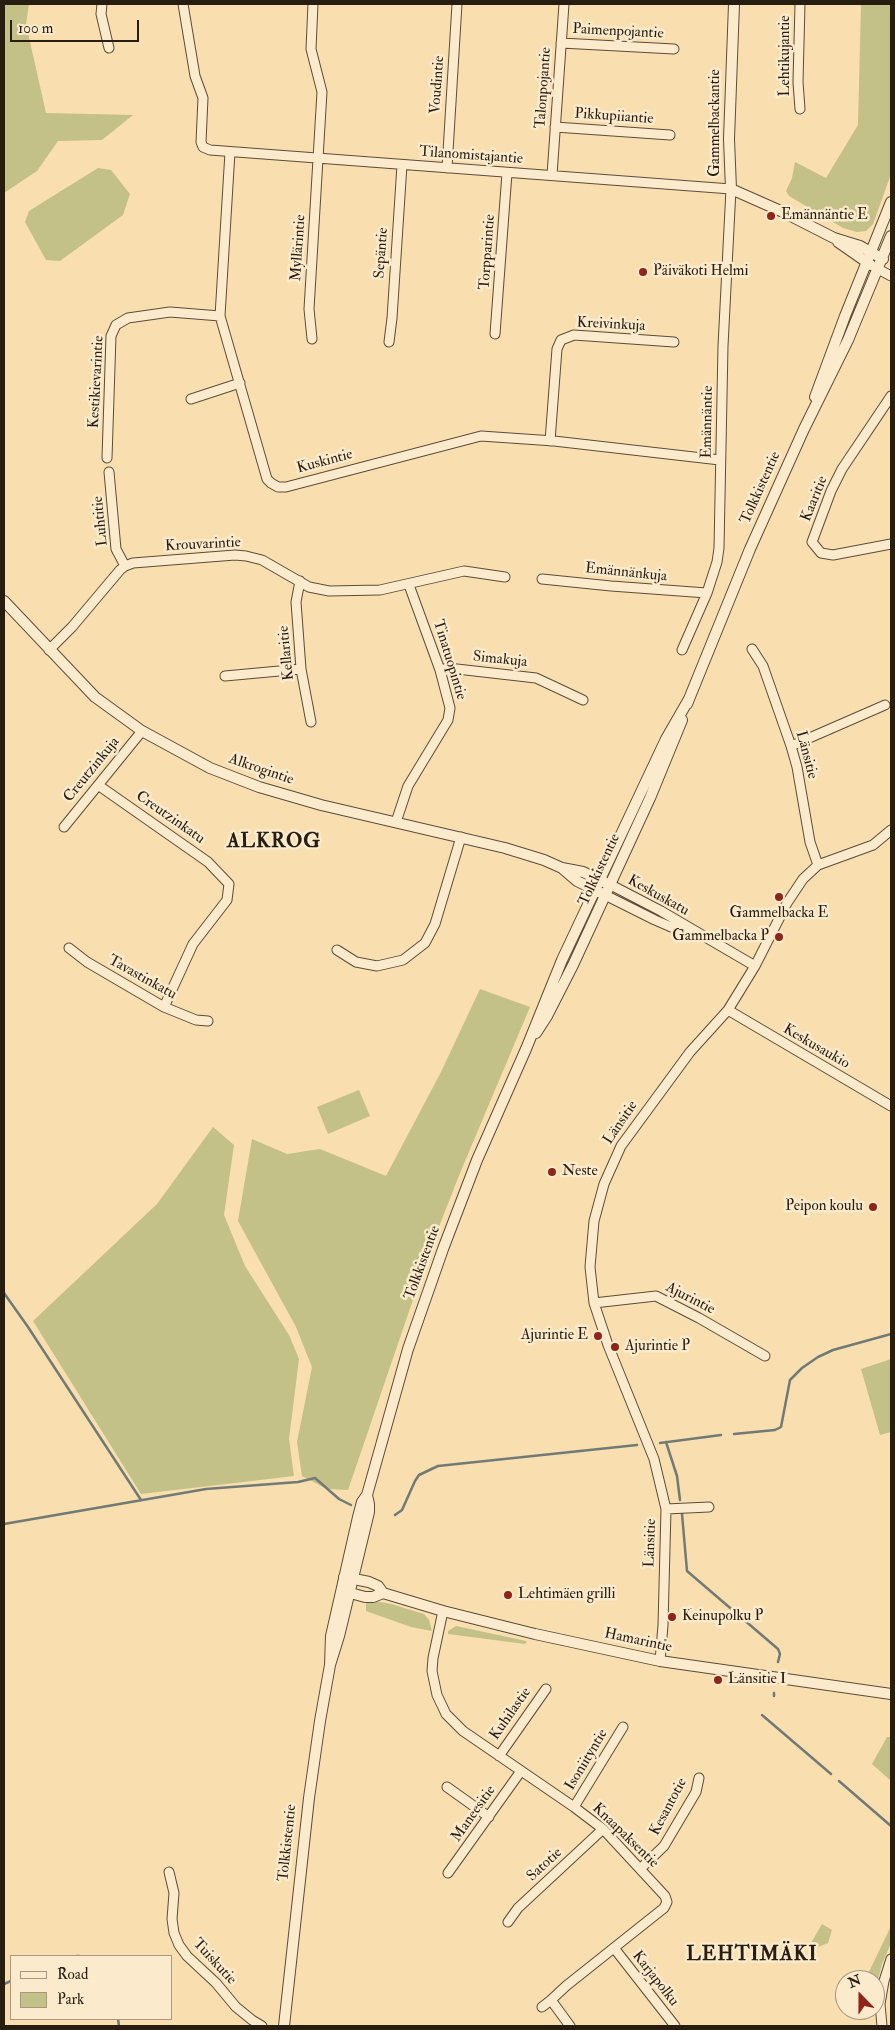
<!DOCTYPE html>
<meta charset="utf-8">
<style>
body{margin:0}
#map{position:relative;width:895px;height:2030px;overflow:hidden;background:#f9deb0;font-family:"IM FELL Double Pica",serif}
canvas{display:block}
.frame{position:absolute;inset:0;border:5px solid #271d11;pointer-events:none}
.legend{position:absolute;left:10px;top:1955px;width:162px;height:65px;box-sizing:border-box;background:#fbeacc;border:1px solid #a69881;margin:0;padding:6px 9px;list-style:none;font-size:15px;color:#271d11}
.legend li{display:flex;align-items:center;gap:10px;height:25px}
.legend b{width:25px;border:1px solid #a69881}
.north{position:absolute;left:835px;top:1970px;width:50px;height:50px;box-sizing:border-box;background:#fbeacc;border:1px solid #a69881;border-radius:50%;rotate:338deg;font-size:14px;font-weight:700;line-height:20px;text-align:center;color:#271d11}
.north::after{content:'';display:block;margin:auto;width:18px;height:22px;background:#8f2418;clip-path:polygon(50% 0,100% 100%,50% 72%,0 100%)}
.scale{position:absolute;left:10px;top:20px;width:129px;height:22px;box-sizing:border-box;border:2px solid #271d11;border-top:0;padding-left:6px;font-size:15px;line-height:18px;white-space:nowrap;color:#271d11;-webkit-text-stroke:4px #fbeacc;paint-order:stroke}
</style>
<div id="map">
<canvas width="895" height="2030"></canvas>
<div class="frame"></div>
<ul class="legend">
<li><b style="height:6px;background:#fbeacc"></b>Road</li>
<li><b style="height:14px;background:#c3c088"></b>Park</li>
</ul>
<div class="north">N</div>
<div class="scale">100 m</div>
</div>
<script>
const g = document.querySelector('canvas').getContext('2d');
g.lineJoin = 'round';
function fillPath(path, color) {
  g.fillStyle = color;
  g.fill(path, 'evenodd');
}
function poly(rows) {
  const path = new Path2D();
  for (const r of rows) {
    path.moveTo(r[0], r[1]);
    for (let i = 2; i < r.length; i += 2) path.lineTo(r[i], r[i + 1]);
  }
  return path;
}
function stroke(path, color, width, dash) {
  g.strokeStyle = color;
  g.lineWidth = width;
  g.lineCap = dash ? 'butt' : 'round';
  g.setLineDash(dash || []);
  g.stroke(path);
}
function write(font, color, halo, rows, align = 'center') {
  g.font = font + ' "IM FELL Double Pica",serif';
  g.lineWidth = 5;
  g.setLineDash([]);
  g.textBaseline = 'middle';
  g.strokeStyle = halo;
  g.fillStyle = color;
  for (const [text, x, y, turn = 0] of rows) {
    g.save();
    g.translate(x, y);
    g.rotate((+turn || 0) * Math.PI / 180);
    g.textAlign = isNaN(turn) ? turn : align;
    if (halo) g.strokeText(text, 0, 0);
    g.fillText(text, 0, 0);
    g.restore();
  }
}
fillPath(poly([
 [4,4,29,4,26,24,46,113,133,115,102,140,58,141,37,171,4,193],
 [861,4,891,4,891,174,873,224,866,231,857,232,843,228,789,196,786,191,792,178,795,162,826,178,858,125],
 [98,168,111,170,130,194,123,215,60,261,46,260,25,222,29,211],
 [480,989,530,1007,460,1173,431,1247,348,1490,327,1489,302,1476,297,1442,312,1367,296,1327,238,1221,252,1139,287,1154,320,1149,386,1176,441,1072],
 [359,1090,370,1116,328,1134,317,1107],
 [213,1127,234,1145,224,1215,245,1266,289,1335,299,1359,289,1439,294,1476,141,1494,33,1321,157,1204],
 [891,1359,891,1432,880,1435,861,1369],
 [375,1601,391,1604,424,1614,429,1620,432,1631,411,1627,366,1611,366,1603],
 [456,1626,526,1641,527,1642,525,1644,448,1634,448,1631],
 [887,1737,891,1737,891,1781,872,1764],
 [822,1924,832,1930,828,1943,818,1947,811,1943],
 [891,1926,891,1943,882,1964,875,1991,875,1980,865,1980]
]), '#c3c088');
stroke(poly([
 [4,1293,28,1327,141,1500],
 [734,1434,775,1430,781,1427,790,1380,802,1368,818,1357,833,1350,891,1334],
 [666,1442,677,1476,680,1500],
 [660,1443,721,1435],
 [682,1514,687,1571,778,1649,780,1654,778,1662],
 [395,1515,402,1510,415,1481,419,1475,438,1466,637,1445],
 [4,1524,206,1489,298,1482,315,1478,339,1499,351,1505],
 [774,1696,774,1693],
 [762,1715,831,1774],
 [839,1781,891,1826],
 [77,1956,79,1956],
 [4,1984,11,1981],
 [118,2019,119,2026]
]), '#717b75', 2.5);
const minor = poly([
 [102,4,101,14,109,48],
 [183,4,195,76,203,98,201,142,203,147,210,150,731,189,723,346,719,548,717,562,707,593,682,650],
 [561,43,674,49],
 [800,109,798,82,800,4],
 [555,127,670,135],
 [230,152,220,316,267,479,271,483,278,487,286,487,481,436,554,441,720,460],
 [447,168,457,4],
 [552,175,564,4],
 [878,269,891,276],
 [495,334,507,173],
 [312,339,309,309,322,92,311,49,313,4],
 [389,342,392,318,402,165],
 [891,396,842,469,831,491,812,542,821,553,833,555,891,544],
 [191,399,240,383],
 [550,441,557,349,561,340,574,335,674,342],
 [107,458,111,336,116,325,128,318,170,312,220,316],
 [109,472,116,549,125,566],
 [542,579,611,586,707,593],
 [300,581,296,602,301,669,311,722],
 [752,649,763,666,791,746,797,767,810,842,818,865],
 [49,650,72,627,120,570,125,566,133,563,235,555,246,556,262,560,309,587,329,591,380,590,464,571,505,577],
 [440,670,448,668,536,678,583,700],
 [225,676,301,669],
 [791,746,885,705],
 [98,785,208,862,229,884,227,900,193,944,164,1007],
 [396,822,408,786,448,720,450,708,440,670,409,585],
 [64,827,142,731],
 [609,884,661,911,755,966],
 [605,895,655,920,671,927,687,930],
 [69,948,87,962,164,1007,196,1020,208,1021],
 [337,950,356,962,377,966,403,960,425,943,435,924,461,837],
 [728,1010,891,1106],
 [594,1303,656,1296,699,1318,765,1356],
 [666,1509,709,1507],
 [443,1611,433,1658,432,1671,437,1695,446,1714,463,1731,574,1807,603,1829,665,1896,667,1902,664,1908,566,1986,551,2000,570,2026],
 [660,1661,663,1625,666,1509,654,1459,608,1345,594,1303,590,1267,594,1221,604,1184,621,1146,690,1052,728,1010,755,966,787,903,803,879,818,865,873,845,891,830],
 [499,1756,546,1689],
 [447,1787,489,1817],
 [574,1807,623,1727],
 [640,1869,664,1846,696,1792,699,1778],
 [169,1872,174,1893,172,1919,174,1933,179,1945,187,1956,216,1983,236,2007,252,2020,262,2026],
 [448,1873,521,1771],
 [508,1922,518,1908,603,1829],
 [614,1948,675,2026],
 [542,2007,551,2000],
 [882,2026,880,2004,884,1981,891,1959]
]);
const tertiary = poly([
 [734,4,729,139,731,189,783,212,834,238,860,246,883,259],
 [838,242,871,265],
 [815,397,845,316,891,202],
 [4,601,95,697,142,731,210,768,259,787,321,805,505,848,544,860,562,868,583,872,606,883],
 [687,704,750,549,804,429,848,340,891,236],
 [563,869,577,881,601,893],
 [536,1033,547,1016,573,965,650,798,682,720],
 [344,1577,369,1582,378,1586,383,1593,443,1611,535,1634,660,1661,891,1694],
 [343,1591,365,1597,373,1597,383,1593],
 [330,1665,331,1636,358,1517,362,1502,367,1495,408,1349,443,1249,477,1160,526,1049,562,960,666,739,689,699],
 [284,2026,309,1798,320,1721,330,1665,339,1636,369,1512,369,1504,367,1495]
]);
stroke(minor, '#5c4d39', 11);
stroke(tertiary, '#5c4d39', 12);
stroke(minor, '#fbeacc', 9);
stroke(tertiary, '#fbeacc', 10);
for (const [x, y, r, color] of [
 [771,216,5,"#8f2418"],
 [643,272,5,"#8f2418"],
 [779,897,5,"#8f2418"],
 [779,937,5,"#8f2418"],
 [552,1172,5,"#8f2418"],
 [873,1207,5,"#8f2418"],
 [598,1336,5,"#8f2418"],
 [615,1347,5,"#8f2418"],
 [508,1595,5,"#8f2418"],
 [672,1617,5,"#8f2418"],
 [718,1680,5,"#8f2418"]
]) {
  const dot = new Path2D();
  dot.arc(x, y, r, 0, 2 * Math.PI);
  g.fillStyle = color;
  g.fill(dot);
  stroke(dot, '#fbeacc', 2);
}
write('15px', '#271d11', '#fbeacc', [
 ["Paimenpojantie",618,32,3],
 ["Lehtikujantie",786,56,-90],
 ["Voudintie",438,85,-86],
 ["Talonpojantie",544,88,-86],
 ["Pikkupiiantie",614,117,4],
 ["Gammelbackantie",716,123,-90],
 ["Tilanomistajantie",471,156,4],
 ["Myllärintie",299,248,-86],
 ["Torpparintie",488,252,-86],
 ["Sepäntie",382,253,-86],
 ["Kreivinkuja",611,325,3],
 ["Kestikievarintie",97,382,-87],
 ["Emännäntie",708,422,-89],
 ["Kuskintie",325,462,-15],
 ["Tolkkistentie",761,488,-66],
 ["Kaaritie",815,499,-68],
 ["Luhtitie",101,521,-96],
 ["Krouvarintie",203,545,-3],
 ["Emännänkuja",626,573,6],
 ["Kellaritie",287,653,-96],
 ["Tinatuopintie",449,660,73],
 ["Simakuja",500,660,6],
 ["Länsitie",806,755,75],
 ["Creutzinkuja",92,770,-51],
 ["Alkrogintie",261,770,19],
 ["Creutzinkatu",170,818,35],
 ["Tolkkistentie",600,870,-65],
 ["Keskuskatu",658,896,29],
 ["Tavastinkatu",142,978,29],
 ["Keskusaukio",816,1047,30],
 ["Länsitie",621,1123,-56],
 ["Tolkkistentie",423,1263,-70],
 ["Ajurintie",690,1299,27],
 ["Länsitie",651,1543,-88],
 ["Hamarintie",638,1641,12],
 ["Kuhilastie",511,1714,-55],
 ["Isoniityntie",587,1760,-59],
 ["Kesantotie",669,1807,-62],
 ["Maneesitie",474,1814,-55],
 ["Knaapaksentie",625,1836,44],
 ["Tolkkistentie",288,1843,-84],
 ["Satotie",545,1865,-43],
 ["Tuiskutie",214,1962,47],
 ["Karjapolku",655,1979,52]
]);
write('15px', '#271d11', '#fbeacc', [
 ["Emännäntie E",781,216],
 ["Päiväkoti Helmi",653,272],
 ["Gammelbacka E",779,914,"center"],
 ["Gammelbacka P",769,937,"right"],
 ["Neste",562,1172],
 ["Peipon koulu",863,1207,"right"],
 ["Ajurintie E",588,1336,"right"],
 ["Ajurintie P",625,1347],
 ["Lehtimäen grilli",518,1595],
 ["Keinupolku P",682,1617],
 ["Länsitie I",728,1680]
], 'left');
g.letterSpacing = '1px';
write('bold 20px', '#271d11', '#fbeacc', [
 ["ALKROG",274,843],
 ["LEHTIMÄKI",752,1956]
]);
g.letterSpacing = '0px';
</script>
